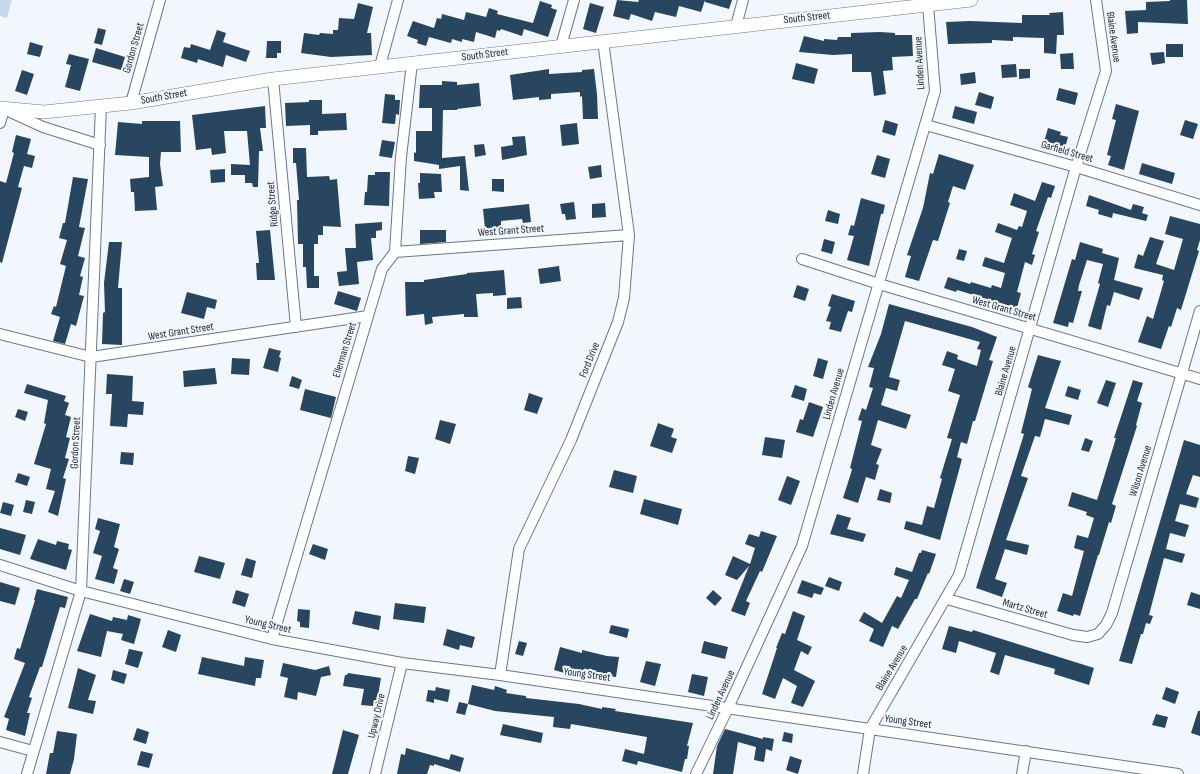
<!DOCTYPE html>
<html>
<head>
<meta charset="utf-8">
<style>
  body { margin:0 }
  canvas { display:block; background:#f1f7fd }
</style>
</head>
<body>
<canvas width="1200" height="774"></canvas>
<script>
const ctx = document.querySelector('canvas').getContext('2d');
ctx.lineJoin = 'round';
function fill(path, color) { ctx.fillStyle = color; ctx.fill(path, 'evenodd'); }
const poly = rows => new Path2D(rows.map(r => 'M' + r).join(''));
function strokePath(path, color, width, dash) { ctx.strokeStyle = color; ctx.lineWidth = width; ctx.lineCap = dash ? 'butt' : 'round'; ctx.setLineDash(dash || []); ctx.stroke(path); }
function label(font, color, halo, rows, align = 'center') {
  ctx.font = font + ' "Sofia Sans Condensed",sans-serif'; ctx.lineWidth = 4; ctx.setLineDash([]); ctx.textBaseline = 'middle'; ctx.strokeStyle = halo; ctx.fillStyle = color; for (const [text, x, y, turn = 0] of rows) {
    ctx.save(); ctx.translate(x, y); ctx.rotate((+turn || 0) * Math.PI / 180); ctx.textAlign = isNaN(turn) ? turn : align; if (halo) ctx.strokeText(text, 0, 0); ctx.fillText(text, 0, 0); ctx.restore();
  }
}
fill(poly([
  [0,0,12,0,7,18,0,16]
]), '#c5daef');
fill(poly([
  [617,0,638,2,639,0,705,0,701,12,679,6,676,17,655,12,652,21,631,14,629,20,613,16],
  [705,0,732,0,729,9,705,2],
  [1170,0,1187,0,1188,24,1138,22,1138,33,1127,34,1125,11,1146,10,1146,2,1170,1],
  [540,1,552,5,551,8,557,10,548,37,524,29,522,36,501,29,500,31,497,30,495,38,476,32,474,42,462,39,462,42,452,39,451,43,429,37,426,46,417,43,418,40,407,36,413,21,434,28,437,18,441,19,442,14,464,20,466,12,486,17,489,8,498,11,497,14,533,23],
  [358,3,373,7,367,33,371,33,372,55,331,57,301,53,304,33,319,35,320,33,333,34,333,30,338,30,339,18,354,19],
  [590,3,604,7,596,33,583,29],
  [1063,12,1064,35,1057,35,1056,54,1044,53,1044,38,1013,37,1013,41,992,40,992,43,948,44,946,22,970,21,1022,23,1022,15,1050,15,1049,13],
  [98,28,106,30,102,45,94,43],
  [217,30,226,33,223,42,250,51,246,62,226,55,223,67,198,59,197,63,181,58,184,47,190,48,191,44,210,50],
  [880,32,895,33,895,35,912,35,913,56,892,57,893,70,883,71,886,94,874,96,871,72,852,72,852,54,833,55,799,52,804,36,824,41,824,39,837,40,838,37,851,37,851,33],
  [267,41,281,41,281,53,277,53,277,58,266,58],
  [30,42,43,46,40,57,27,54],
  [1166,44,1183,44,1183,57,1166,57],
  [96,48,125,57,121,70,92,62],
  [1164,52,1165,63,1152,65,1150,53],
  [1073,53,1074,69,1061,69,1060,54],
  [69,54,89,59,80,91,65,87,71,65,66,64],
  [796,63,818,69,814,84,792,79],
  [1016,64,1017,77,1002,78,1001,65],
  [549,69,549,74,582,72,582,70,594,69,597,94,598,119,583,119,582,96,580,97,580,92,551,94,551,99,539,100,539,97,513,100,510,75],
  [1019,69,1030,69,1030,78,1019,79],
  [22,70,34,74,27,95,15,91],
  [975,72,976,83,961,85,960,74],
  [442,81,457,82,457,85,479,83,481,106,457,109,457,110,443,110,442,158,465,156,469,191,460,190,460,166,439,169,439,165,414,161,414,152,416,153,416,131,432,131,432,108,419,108,420,85,442,85],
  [1059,88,1078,93,1075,105,1056,100],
  [979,92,994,97,991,109,975,105],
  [385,94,395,95,395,100,400,100,399,115,396,114,395,124,382,123],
  [309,100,322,100,322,114,346,113,347,130,318,131,318,135,310,135,310,125,286,126,285,103,309,102],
  [1116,104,1139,111,1124,170,1108,165,1111,156,1107,155,1116,120,1112,119],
  [265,106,266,128,260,128,263,151,259,151,258,187,253,187,252,183,245,183,245,175,231,175,231,164,250,165,247,131,224,131,226,153,212,155,211,148,196,150,192,115],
  [955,106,977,112,974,124,952,118],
  [885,120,898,124,895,136,882,132],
  [1185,120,1198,124,1193,139,1180,135],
  [142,121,180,121,181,152,161,152,160,164,163,186,155,187,157,210,135,211,134,192,131,192,130,179,149,177,149,157,115,155,118,122,142,124],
  [577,123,579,144,562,146,560,125],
  [1048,128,1061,132,1060,135,1068,137,1065,148,1044,142],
  [16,135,31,139,27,154,35,156,32,168,24,166,18,187,22,188,2,263,0,262,0,181,6,183,14,153,12,152],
  [525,136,527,155,502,160,501,147,513,145,512,137],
  [382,140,395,142,392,158,379,156],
  [484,144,486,155,475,157,474,145],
  [293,148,306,148,307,177,329,176,330,180,337,179,341,227,323,226,323,235,318,235,318,244,314,244,314,276,319,276,319,288,307,288,306,267,303,267,303,244,298,244,297,200,299,200,296,163,293,163],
  [939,154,974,165,965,190,953,186,948,202,950,203,938,241,933,240,919,281,905,277,911,256,907,255,923,208,930,173,933,174],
  [877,155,890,159,885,178,871,174],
  [1142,163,1175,173,1172,184,1139,174],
  [601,165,602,177,590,179,588,167],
  [225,169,225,182,211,183,210,170],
  [375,172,390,172,389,206,364,205,365,192,367,192,368,175,375,175],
  [420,173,441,174,442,192,434,192,435,198,419,199,418,183,420,183],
  [73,177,88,179,79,227,85,228,78,256,85,258,80,276,83,277,79,295,84,296,76,326,71,324,65,344,53,341,60,317,51,314,54,306,56,307,66,266,60,264,67,240,59,238,63,223,65,223],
  [492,179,504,179,504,192,492,191],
  [1042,182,1055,186,1051,198,1048,197,1036,231,1039,232,1032,254,1035,255,1032,265,1025,262,1017,292,1021,293,1017,308,957,290,956,292,944,288,948,277,970,284,971,282,991,288,992,285,1001,288,1005,273,982,266,985,257,1004,263,1012,238,995,232,998,223,1017,230,1019,226,1022,227,1027,211,1010,205,1014,193,1035,201],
  [1089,195,1131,210,1133,204,1144,207,1142,213,1148,215,1146,221,1113,213,1112,218,1098,214,1099,210,1086,206],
  [861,198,885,205,883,214,881,214,869,266,847,260,854,236,848,235,851,225,854,226],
  [574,202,576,219,566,220,565,214,562,214,560,204],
  [605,203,606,217,592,218,592,204],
  [529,204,531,222,523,223,522,219,501,221,501,227,485,229,483,209],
  [828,210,840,214,838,224,825,221],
  [1170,216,1200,224,1200,240,1197,250,1199,251,1181,310,1177,308,1171,327,1169,326,1161,349,1138,342,1147,316,1153,319,1164,281,1162,280,1163,275,1134,268,1138,254,1143,256,1150,237,1164,241,1156,264,1174,270,1183,239,1165,234],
  [382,222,382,230,376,231,376,238,371,238,373,260,357,262,359,284,339,286,337,272,347,271,345,248,356,248,355,224],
  [270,230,275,280,257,280,256,263,259,263,256,231],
  [420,230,446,230,446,242,420,244],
  [824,239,835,242,832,254,821,251],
  [109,242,122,242,118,288,122,288,122,345,102,344,103,313,105,312,104,283],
  [1080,242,1103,249,1102,253,1119,258,1114,280,1143,288,1139,300,1114,292,1110,306,1107,305,1101,330,1088,326,1100,284,1098,283,1103,264,1087,260,1079,285,1078,291,1082,291,1073,323,1069,322,1068,327,1053,323,1072,259,1075,260],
  [959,249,967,251,964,261,956,259],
  [559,266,561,281,540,284,538,269],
  [504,270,506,295,493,296,493,293,476,294,478,317,464,317,464,314,432,317,433,323,425,325,424,314,406,316,405,282,424,282,424,280,467,274,467,273],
  [797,285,809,289,805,301,793,297],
  [338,291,361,298,357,311,334,304],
  [187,292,217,300,215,309,207,307,204,319,181,313],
  [832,294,855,301,852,312,848,311,841,332,829,329,831,322,826,321,831,307,828,306],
  [521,297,522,308,507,309,507,298],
  [889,304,972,327,997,337,989,360,993,361,975,421,973,421,967,444,961,442,957,457,962,459,940,540,904,529,906,521,922,525,927,506,934,508,942,479,940,478,952,439,947,438,960,395,948,391,955,369,942,365,947,351,958,355,957,359,977,366,981,350,977,349,980,342,905,321,889,377,900,380,897,391,886,388,881,405,911,415,906,429,878,420,871,445,882,449,876,464,879,465,875,480,866,477,858,503,843,498,851,473,852,469,850,468,862,421,858,420,862,408,866,410,873,388,869,387,874,368,868,367,881,334],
  [269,348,281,351,279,357,281,358,278,372,263,368],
  [1038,355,1061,361,1045,408,1072,415,1069,425,1045,419,1040,437,1035,436,1021,476,1028,478,1006,540,1029,545,1027,555,1005,549,995,579,1007,583,1002,597,976,588,1024,434,1021,433,1032,389,1028,387],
  [232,358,250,359,249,375,231,374],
  [818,358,828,361,823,379,813,376],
  [215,368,217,384,184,387,183,371],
  [107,374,133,376,132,401,144,402,143,415,128,414,127,427,110,426,112,394,106,394],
  [292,376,302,380,299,389,289,386],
  [1106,380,1116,383,1108,407,1097,403],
  [1133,380,1143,383,1137,401,1142,403,1136,425,1137,426,1112,504,1116,506,1111,523,1109,522,1099,555,1098,555,1080,616,1074,614,1073,616,1057,611,1063,593,1072,596,1084,551,1074,548,1077,535,1088,538,1094,518,1086,515,1087,512,1068,506,1072,492,1097,500,1116,438,1114,438],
  [27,384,66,396,64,401,69,403,65,415,71,417,66,437,70,438,65,458,69,459,63,478,66,479,58,516,48,512,55,491,46,489,51,469,34,464,46,424,44,423,48,400,24,393],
  [795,385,807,389,804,401,791,397],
  [1068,386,1081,390,1078,400,1065,396],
  [305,389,336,397,331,418,300,410],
  [529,393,543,398,537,414,524,410],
  [809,402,823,407,813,437,796,432,800,419,803,420],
  [18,409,28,412,25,421,15,417],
  [440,420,456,424,450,444,435,439],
  [658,423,674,429,671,437,677,439,672,453,650,446],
  [765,437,785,440,782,458,762,455],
  [1085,438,1093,441,1089,452,1081,450],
  [1184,440,1200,445,1200,477,1193,475,1186,494,1199,498,1196,508,1180,504,1175,521,1189,525,1185,537,1170,533,1166,549,1185,554,1182,563,1164,558,1149,615,1153,616,1150,624,1146,623,1143,634,1141,634,1132,664,1119,661],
  [121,452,134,453,133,465,120,464],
  [408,456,419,458,415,474,405,471],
  [614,470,637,476,633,493,609,487],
  [18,473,30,477,27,486,15,482],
  [787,476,800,481,791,505,778,500],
  [880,489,892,493,890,503,877,500],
  [644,499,682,509,678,525,640,514],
  [26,500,35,502,32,514,23,512],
  [3,502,14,505,11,516,0,513],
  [837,514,851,518,847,529,866,534,863,542,830,534],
  [98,518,120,524,114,547,119,549,113,568,118,570,114,584,95,579,102,556,93,553,100,531,95,529],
  [0,528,26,535,20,555,0,549],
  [761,531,777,536,762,572,760,571,746,601,750,603,745,616,731,611,749,566,737,580,725,575,733,556,750,564,755,548,745,544,749,534,759,537],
  [38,539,56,545,57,541,69,544,68,549,72,550,66,570,30,559],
  [313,544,328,549,325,560,309,554],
  [922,550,936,554,929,574,928,573,917,599,915,599,898,629,892,626,883,647,869,641,874,629,859,621,864,612,882,623,897,596,901,598,909,580,894,575,896,567,912,572,919,553,921,553],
  [199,556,225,563,220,579,194,572],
  [246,558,256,561,252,578,241,575],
  [829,577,842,582,839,591,825,586],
  [124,579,134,582,130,594,120,591],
  [802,580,824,588,821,595,814,593,812,598,797,593],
  [0,582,20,588,15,605,0,601],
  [37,589,68,597,65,608,60,607,42,667,40,667,29,697,32,698,27,713,30,713,25,736,6,730,9,719,4,717,25,663,14,659,17,648,20,649,35,600,34,600],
  [236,590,249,594,245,607,232,603],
  [713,590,722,598,715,606,706,598],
  [1191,592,1200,595,1200,609,1187,605],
  [395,603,426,607,424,623,393,619],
  [298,609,310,610,309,628,300,627,300,622,297,621],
  [355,611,381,616,379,630,352,624],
  [793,611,805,616,797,640,812,647,808,655,801,651,794,670,815,681,803,707,791,703,797,686,783,678,775,699,762,694,777,648,776,648,782,633,785,634],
  [90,614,112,621,113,617,127,620,128,615,141,619,134,644,121,640,123,634,107,631,101,657,77,651],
  [611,625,629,629,627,638,609,633],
  [949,626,972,632,973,630,1094,668,1089,685,1054,674,1055,669,1005,655,999,675,990,672,996,653,959,641,956,653,942,649],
  [447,629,475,637,472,648,460,645,459,650,443,645],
  [168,630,181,635,176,652,162,647],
  [519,641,527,643,523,656,515,654],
  [704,641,728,647,725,659,701,653],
  [560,647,582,653,582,650,607,656,619,657,616,677,591,675,569,669,568,674,554,670],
  [129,649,143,652,138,668,125,664],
  [202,657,244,666,245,657,264,660,261,678,256,678,255,686,198,674],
  [646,661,661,664,655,686,640,682],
  [283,663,315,670,329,666,331,675,321,677,316,696,298,692,297,700,284,697,288,678,280,676],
  [78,668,96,675,88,700,96,701,93,714,68,708],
  [113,670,127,674,124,684,111,680],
  [348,673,381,678,377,701,374,700,373,706,361,705,364,689,343,686,345,675,347,675],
  [692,674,708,677,704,696,688,692],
  [472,685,494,690,495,686,507,690,506,693,526,696,526,698,579,704,602,709,602,707,616,709,615,711,693,723,687,746,689,746,687,759,685,759,682,772,638,761,637,765,622,761,625,749,644,754,647,737,571,724,570,729,553,727,554,717,495,711,468,704],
  [436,687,450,690,448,702,434,699,434,703,426,701,428,690,435,691],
  [1166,687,1179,692,1175,704,1162,699],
  [459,702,468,704,465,715,456,713],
  [1198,711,1200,711,1200,736,1191,733],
  [1156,714,1168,717,1165,728,1152,725],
  [503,724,543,733,541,743,500,735],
  [137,728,149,732,146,744,133,740],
  [725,729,763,739,763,737,774,739,772,751,766,749,764,762,754,760,756,747,738,742,733,774,713,774,717,746],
  [343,730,359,735,348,774,332,774],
  [57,731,77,734,74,759,70,774,46,774,50,753,53,753],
  [784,732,793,734,792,743,782,741],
  [406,748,449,760,451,754,464,758,460,772,434,764,434,766,430,765,427,774,397,774,401,754,405,755],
  [141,751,153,754,149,768,137,765],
  [790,756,802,760,798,774,786,770]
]), '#284660');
const minor = poly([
  [736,26,743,0],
  [561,46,574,0],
  [380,66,398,0],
  [273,79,296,327],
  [131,103,160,0],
  [0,123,4,109,43,127,100,145],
  [926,125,1076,167,1200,205],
  [395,252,629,235],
  [802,259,879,284,1200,379],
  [0,334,91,357,368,316],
  [0,565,81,591,272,639,402,663,500,675,1178,774],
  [947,599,1073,635,1087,637,1098,634,1106,625,1112,613,1200,311],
  [272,639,382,269,395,252,401,157,412,63],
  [500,675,519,549,571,440,618,322,624,298,629,235,603,41],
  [0,742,33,751],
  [27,774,81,591,101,106],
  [375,774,402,663],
  [696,774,728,708,802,546,935,91,928,5],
  [863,774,870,729,959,575,1076,167,1106,71,1096,0],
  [1022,774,1026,751]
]);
const tertiary = poly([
  [0,108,44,112,131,103,273,79,971,0]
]);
strokePath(minor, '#6b7885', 12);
strokePath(tertiary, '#6b7885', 14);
strokePath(minor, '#fff', 10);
strokePath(tertiary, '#fff', 13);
label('11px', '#242a2f', '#f1f7fd', [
  ["South Street",807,18,-6],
  ["Blaine Avenue",1113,37,82],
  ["Gordon Street",134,48,-74],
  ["South Street",485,55,-7],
  ["Linden Avenue",920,63,-93],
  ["South Street",164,97,-10],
  ["Garfield Street",1067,152,16],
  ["Ridge Street",273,204,-95],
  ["West Grant Street",511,231,-4],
  ["West Grant Street",1004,309,16],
  ["West Grant Street",181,332,-9],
  ["Ellerman Street",345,350,-73],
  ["Ford Drive",590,360,-68],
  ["Blaine Avenue",1006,371,-74],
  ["Linden Avenue",834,394,-74],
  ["Gordon Street",76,443,-87],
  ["Wilson Avenue",1141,471,-73],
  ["Martz Street",1025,609,16],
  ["Young Street",268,625,13],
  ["Blaine Avenue",892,668,-59],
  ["Young Street",587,675,8],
  ["Linden Avenue",721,695,-65],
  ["Upway Drive",377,716,-77],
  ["Young Street",908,722,8]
]);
</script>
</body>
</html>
